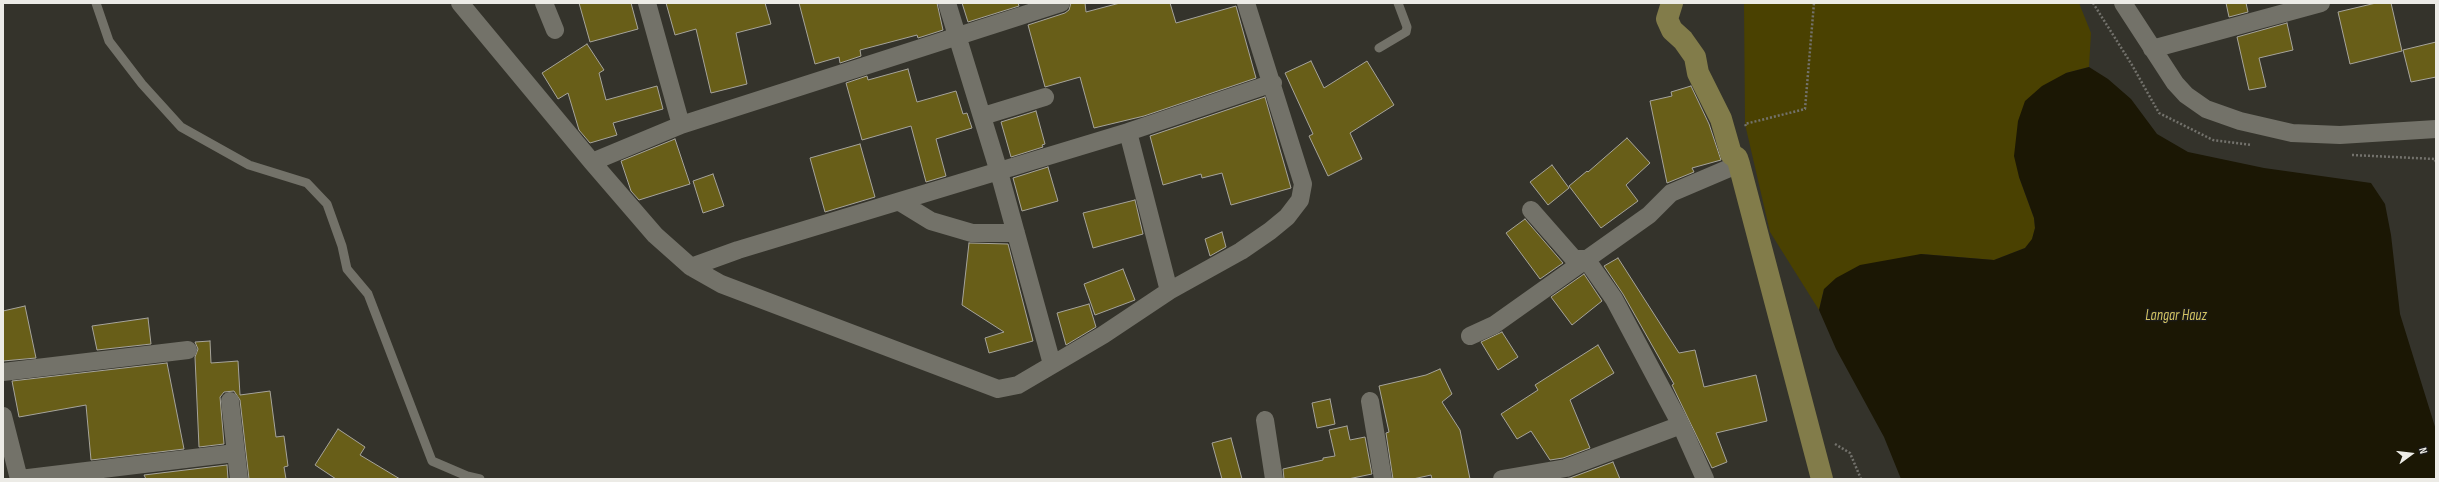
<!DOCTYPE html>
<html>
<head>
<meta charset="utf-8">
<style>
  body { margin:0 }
  #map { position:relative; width:2439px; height:482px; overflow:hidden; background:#34332b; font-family:"Sofia Sans Condensed",sans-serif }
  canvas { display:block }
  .frame { position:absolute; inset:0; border:4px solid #ecebe6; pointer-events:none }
  .north { position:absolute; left:2391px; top:434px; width:40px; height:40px; -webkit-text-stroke:3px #1b1a17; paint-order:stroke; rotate:75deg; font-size:11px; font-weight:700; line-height:16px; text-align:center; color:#ecebe6 }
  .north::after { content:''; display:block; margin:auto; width:14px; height:18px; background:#ecebe6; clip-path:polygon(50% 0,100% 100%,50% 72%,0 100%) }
</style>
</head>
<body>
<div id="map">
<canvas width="2439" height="482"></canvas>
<div class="frame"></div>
<div class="north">N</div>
</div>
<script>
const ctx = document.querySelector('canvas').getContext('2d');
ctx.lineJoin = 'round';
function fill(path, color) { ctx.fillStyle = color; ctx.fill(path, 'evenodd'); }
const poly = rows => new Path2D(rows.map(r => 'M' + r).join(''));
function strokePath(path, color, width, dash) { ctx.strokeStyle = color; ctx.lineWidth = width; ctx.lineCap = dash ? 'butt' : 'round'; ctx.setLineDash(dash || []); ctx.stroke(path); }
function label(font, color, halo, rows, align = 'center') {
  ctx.font = font + ' "Sofia Sans Condensed",sans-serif'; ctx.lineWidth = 3; ctx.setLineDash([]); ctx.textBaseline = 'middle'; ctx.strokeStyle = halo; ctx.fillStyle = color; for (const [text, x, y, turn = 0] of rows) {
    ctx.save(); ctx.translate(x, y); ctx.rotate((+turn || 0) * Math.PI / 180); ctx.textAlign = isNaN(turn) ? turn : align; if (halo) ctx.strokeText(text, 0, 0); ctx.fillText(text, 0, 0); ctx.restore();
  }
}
fill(poly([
  [1744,3,2079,3,2091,33,2089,67,2066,73,2019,177,2034,218,2035,228,2032,240,2025,248,1994,260,1921,254,1824,289,1819,310,1770,232,1745,124]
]), '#4a4101');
fill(poly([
  [2089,67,2108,79,2131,99,2157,134,2188,152,2264,168,2371,183,2385,204,2391,235,2400,314,2436,430,2436,479,1901,479,1884,437,1836,349,1819,310,1824,289,1836,278,1860,265,1921,254,1994,260,2025,248,2032,239,2035,228,2034,218,2019,177,2014,156,2018,121,2025,101,2042,86,2066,73]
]), '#1b1704');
const building = poly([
  [579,3,631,3,638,29,590,42,579,3],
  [666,3,765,3,771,24,736,33,747,84,711,93,696,29,675,35,666,3],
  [799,3,937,3,943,30,918,38,917,35,860,50,861,56,840,63,839,57,815,64,799,3],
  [962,3,1018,3,1019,6,968,22,962,3],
  [1071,3,1085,3,1086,12,1120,3,1170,3,1176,23,1236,6,1256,78,1144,116,1094,128,1080,77,1045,87,1028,25,1065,13,1069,10,1071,3],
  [2226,3,2246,3,2248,12,2229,17,2226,3],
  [2376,3,2391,3,2402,51,2350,64,2338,12,2376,3],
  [2287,23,2293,50,2259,58,2266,87,2249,90,2237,37,2287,23],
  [2436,42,2436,77,2411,82,2403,50,2436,42],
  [587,44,604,70,599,73,606,100,657,86,663,109,613,123,617,135,590,143,579,130,568,93,558,99,542,73,587,44],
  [1311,61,1324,88,1367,61,1394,105,1350,133,1362,159,1328,176,1309,136,1313,134,1285,73,1311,61],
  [908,69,917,102,956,91,963,114,967,113,972,128,936,139,946,176,926,182,911,126,862,140,846,83,867,76,868,80,908,69],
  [1691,86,1709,124,1721,160,1692,168,1694,172,1667,183,1650,101,1672,96,1671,92,1691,86],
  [1265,97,1291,188,1231,205,1222,173,1202,178,1201,174,1163,185,1150,136,1265,97],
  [1036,111,1045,144,1042,145,1043,147,1011,157,1001,122,1036,111],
  [1627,138,1650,163,1626,185,1638,201,1601,228,1569,186,1587,171,1588,172,1627,138],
  [675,139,690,184,639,200,631,191,621,161,675,139],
  [860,144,875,197,825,212,810,158,860,144],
  [1552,165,1569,188,1548,205,1530,182,1552,165],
  [1048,167,1058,201,1022,211,1013,178,1048,167],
  [713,174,724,206,703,213,693,181,713,174],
  [1135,200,1143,234,1093,248,1083,213,1135,200],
  [1525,219,1563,263,1540,279,1506,233,1525,219],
  [1222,232,1226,247,1210,256,1205,239,1222,232],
  [969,243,1008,244,1033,341,989,353,985,338,1004,332,962,305,969,243],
  [1618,258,1679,353,1695,350,1704,387,1756,375,1767,421,1716,433,1727,462,1712,468,1672,385,1674,384,1623,294,1604,266,1618,258],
  [1123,269,1135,300,1095,315,1084,284,1123,269],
  [1584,274,1602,301,1572,325,1551,297,1584,274],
  [1089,304,1096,327,1066,345,1057,313,1089,304],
  [25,306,36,358,3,361,3,311,25,306],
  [148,318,151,344,97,350,92,326,148,318],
  [1502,332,1518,357,1498,370,1481,342,1502,332],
  [210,341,211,363,238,361,240,395,270,391,276,437,284,436,288,466,284,467,286,479,249,479,240,400,234,391,224,392,220,397,224,444,199,447,195,357,198,349,195,342,210,341],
  [1598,345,1614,373,1570,400,1590,448,1563,458,1550,460,1531,431,1517,439,1501,414,1538,390,1535,385,1598,345],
  [167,363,184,449,91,460,86,405,19,417,12,381,167,363],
  [1440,369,1452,394,1442,402,1460,430,1470,479,1432,479,1431,475,1413,479,1393,479,1386,433,1389,432,1379,386,1426,375,1440,369],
  [1330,399,1335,424,1317,428,1312,403,1330,399],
  [1347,426,1350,440,1365,437,1372,474,1348,479,1284,479,1283,469,1323,460,1323,458,1335,456,1329,430,1347,426],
  [338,429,365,447,360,455,400,479,336,479,315,465,338,429],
  [1231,438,1242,479,1222,479,1212,443,1231,438],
  [1613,462,1620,479,1564,479,1570,478,1613,462],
  [227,465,228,479,146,479,144,475,227,465]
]);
fill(building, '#685e18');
strokePath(building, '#a6a49b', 1);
strokePath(poly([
  [2093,3,2132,65,2159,113,2213,140,2252,145],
  [1746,126,1745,124,1805,109,1814,3],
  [2352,155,2435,159,2436,162],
  [1835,444,1850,453,1861,479]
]), '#73726c', 2.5, [2, 2]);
strokePath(poly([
  [96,3,109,41,142,84,181,127,249,165,307,183,327,204,342,246,347,269,368,294,432,461,467,476,480,479],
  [1379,48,1406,32,1407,27,1398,3]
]), '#737269', 9);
strokePath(poly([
  [460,3,592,162,655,235,691,267,738,250,1128,132,1273,83],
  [544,3,555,30],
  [947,3,999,172,1052,364],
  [2123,3,2175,83,2186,95,2206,109,2240,121,2292,133,2340,135,2436,129],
  [2152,49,2321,3],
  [983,116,1045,97],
  [681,125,1061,3],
  [1128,132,1169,291],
  [592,162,681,125,647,3],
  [900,202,931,221,972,233,1016,233],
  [1531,210,1574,259,1586,259],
  [1586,259,1614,299,1681,425,1705,479],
  [691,267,721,284,998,389,1018,385,1103,335,1169,291,1241,251,1270,231,1287,217,1300,200,1303,184,1246,3],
  [1470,336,1494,325,1649,215,1671,193,1739,164],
  [3,372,188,350],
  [230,401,239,479],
  [1370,401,1383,479],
  [3,416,19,479],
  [1265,420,1274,479],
  [20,479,235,453],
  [1502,479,1566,468,1681,425]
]), '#737269', 18);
strokePath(poly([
  [1672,3,1667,19,1672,30,1683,40,1695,57,1698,73,1721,119,1731,154,1737,158,1739,164,1822,479]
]), '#827c4a', 22);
label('italic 15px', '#d2c363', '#1b1a17', [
  ["Langar Hauz",2176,316]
]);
</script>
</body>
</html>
